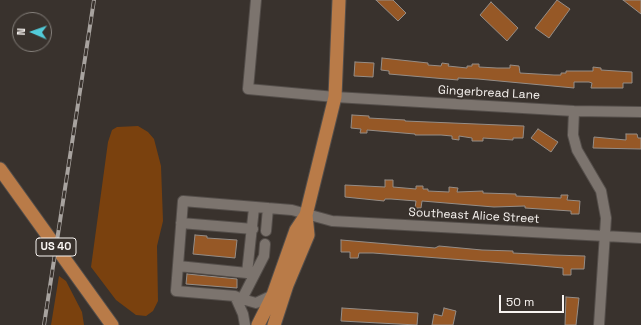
<!DOCTYPE html>
<html>
<head>
<meta charset="utf-8">
<style>
  body { margin:0 }
  #map { position:relative; width:641px; height:325px; overflow:hidden; background:#39322d; font-family:"Space Grotesk",sans-serif }
  canvas { display:block }
  .north { position:absolute; left:12px; top:12px; width:40px; height:40px; box-sizing:border-box; background:#39322d; border:1px solid #85807b; border-radius:50%; rotate:272deg; font-size:11px; font-weight:700; line-height:16px; text-align:center; color:#f8f4f1 }
  .north::after { content:''; display:block; margin:auto; width:14px; height:18px; background:#52cbd9; clip-path:polygon(50% 0,100% 100%,50% 72%,0 100%) }
  .scale { position:absolute; left:499px; top:295px; width:65px; height:18px; box-sizing:border-box; border:2px solid #f8f4f1; border-top:0; padding-left:5px; font-size:12px; line-height:14px; white-space:nowrap; color:#f8f4f1; -webkit-text-stroke:3px #39322d; paint-order:stroke }
</style>
</head>
<body>
<div id="map">
<canvas width="641" height="325"></canvas>
<div class="north">N</div>
<div class="scale">50 m</div>
</div>
<script>
const ctx = document.querySelector('canvas').getContext('2d');
ctx.lineJoin = 'round';
function fill(path, color) { ctx.fillStyle = color; ctx.fill(path, 'evenodd'); }
const poly = rows => new Path2D(rows.map(r => 'M' + r).join(''));
function strokePath(path, color, width, dash) { ctx.strokeStyle = color; ctx.lineWidth = width; ctx.lineCap = dash ? 'butt' : 'round'; ctx.setLineDash(dash || []); ctx.stroke(path); }
function label(font, color, halo, rows, align = 'center') {
  ctx.font = font + ' "Space Grotesk",sans-serif'; ctx.lineWidth = 4; ctx.setLineDash([]); ctx.textBaseline = 'middle'; ctx.strokeStyle = halo; ctx.fillStyle = color; for (const [text, x, y, turn = 0] of rows) {
    ctx.save(); ctx.translate(x, y); ctx.rotate((+turn || 0) * Math.PI / 180); ctx.textAlign = isNaN(turn) ? turn : align; if (halo) ctx.strokeText(text, 0, 0); ctx.fillText(text, 0, 0); ctx.restore();
  }
}
fill(poly([
  [138,126,148,132,154,139,161,166,163,221,157,246,158,301,153,311,146,316,136,315,116,300,91,267,108,142,112,130,117,127],
  [59,276,66,281,82,312,84,325,51,325]
]), '#7a410e');
const building = poly([
  [376,0,393,0,406,13,398,21,376,0],
  [557,0,570,9,549,38,535,28,557,0],
  [623,0,641,0,641,14,623,0],
  [491,2,518,28,507,41,480,15,491,2],
  [382,58,428,63,428,65,441,66,442,63,449,64,448,66,467,68,467,66,472,66,472,64,479,64,479,67,497,68,510,68,510,65,519,66,520,73,554,75,561,75,561,73,566,73,566,71,593,71,593,67,601,68,601,70,632,72,632,83,623,83,623,88,591,88,592,83,589,82,574,82,574,88,478,79,458,78,458,80,389,74,389,71,381,70,382,58],
  [355,62,374,63,373,77,354,76,355,62],
  [352,115,369,116,369,118,405,120,405,121,524,126,523,138,513,138,513,140,483,138,483,141,472,141,472,138,459,136,459,140,452,139,452,136,441,135,415,135,415,134,367,130,367,133,360,133,361,129,351,128,352,115],
  [538,129,558,142,551,152,531,138,538,129],
  [626,134,637,134,638,138,641,138,641,149,593,148,594,137,626,140,626,134],
  [385,180,393,180,393,187,416,189,416,186,423,186,423,189,428,189,428,191,449,192,449,187,458,188,457,192,483,191,483,193,516,194,516,196,561,198,561,195,568,195,567,200,580,201,579,214,571,214,571,211,525,208,525,206,494,207,422,201,421,208,415,208,416,201,391,199,385,199,384,201,345,197,345,185,385,187,385,180],
  [195,235,207,236,207,238,237,240,235,258,193,254,195,235],
  [341,240,435,248,439,246,482,250,513,251,513,253,554,255,585,256,584,269,571,269,571,275,563,275,563,268,530,265,373,253,359,253,358,258,350,258,350,252,341,252,341,240],
  [187,274,237,279,237,288,186,284,187,274],
  [566,297,579,298,576,325,565,325,566,297],
  [342,308,418,313,417,325,341,321,342,308],
  [444,308,456,311,453,325,432,325,434,314,442,316,444,308]
]);
fill(building, '#965826');
strokePath(building, '#958d87', 1);
const minor = poly([
  [256,0,248,89,335,97,574,111,641,112],
  [574,111,573,135,577,150,601,191,606,218,599,325],
  [181,223,253,229],
  [266,231,268,208],
  [265,244,264,256,242,299,235,296,176,291,183,201,292,210,332,221,641,238],
  [178,266,247,273,254,208],
  [235,296,243,314,245,325],
  [242,299,256,303,273,295]
]);
const major = poly([
  [0,169,112,325],
  [258,325,273,295,296,230,306,215],
  [274,325,287,285,308,235,306,215,335,97,339,0]
]);
strokePath(minor, '#544e4a', 12);
strokePath(major, '#544e4a', 15);
strokePath(minor, '#7c746e', 10);
strokePath(major, '#b97b48', 13);
const rail = poly([
  [44,325,94,0]
]);
strokePath(rail, '#a8a39f', 4);
strokePath(rail, '#39322d', 2.5, [8]);
for (const [x, y, w] of [
  [56,247,40]
]) { const box = new Path2D(); box.roundRect(x - w / 2, y - 9, w, 18, 3); ctx.fillStyle = '#39322d'; ctx.fill(box); strokePath(box, '#f8f4f1', 1); }
label('bold 11px', '#f8f4f1', null, [
  ["US 40",56,247]
]);
label('12px', '#f8f4f1', '#39322d', [
  ["Gingerbread Lane",489,93,3],
  ["Southeast Alice Street",474,216,3]
]);
</script>
</body>
</html>
